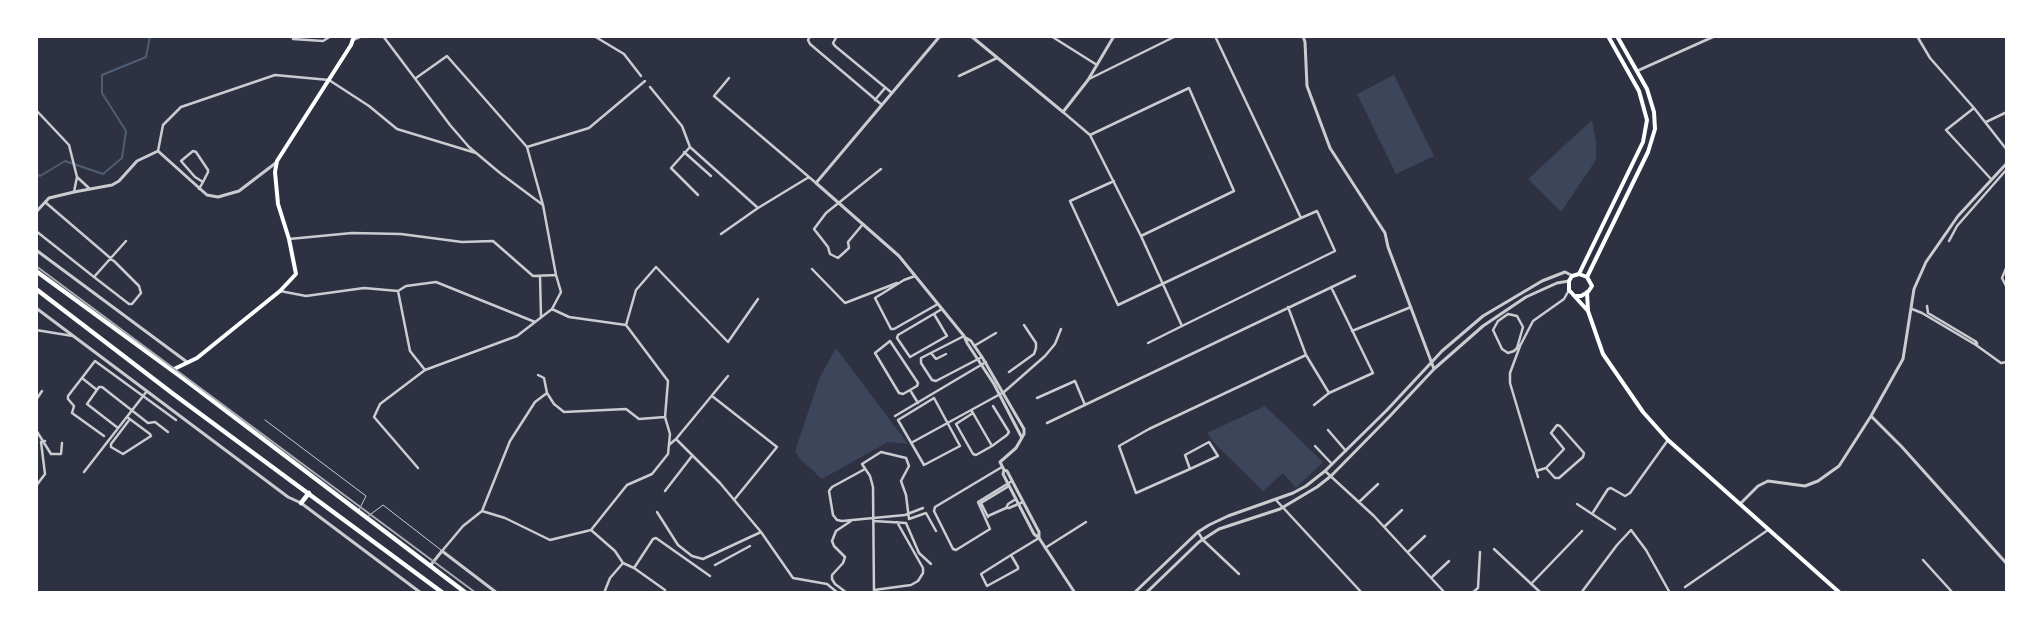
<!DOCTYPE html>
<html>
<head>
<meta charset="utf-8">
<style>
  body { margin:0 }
  #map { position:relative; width:2043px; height:629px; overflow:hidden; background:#2d3142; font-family:Roboto,sans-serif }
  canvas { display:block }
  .frame { position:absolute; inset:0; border:38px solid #fff; pointer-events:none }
</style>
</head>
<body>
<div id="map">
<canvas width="2043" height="629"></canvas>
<div class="frame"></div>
</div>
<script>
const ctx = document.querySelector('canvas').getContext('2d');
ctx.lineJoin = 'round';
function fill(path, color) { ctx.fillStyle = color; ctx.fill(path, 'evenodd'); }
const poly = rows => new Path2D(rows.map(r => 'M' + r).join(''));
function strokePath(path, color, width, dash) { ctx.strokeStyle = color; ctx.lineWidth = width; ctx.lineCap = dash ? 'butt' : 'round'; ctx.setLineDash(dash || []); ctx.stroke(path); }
fill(poly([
  [1394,75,1434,156,1396,174,1357,94],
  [1592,120,1596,141,1596,160,1561,212,1528,179],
  [836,348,908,444,888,442,822,479,801,460,795,451,820,377],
  [1265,406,1323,462,1296,488,1283,473,1263,491,1216,445,1207,433]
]), '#3c4559');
strokePath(poly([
  [36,174,40,176,65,161,103,174,122,158,126,131,102,93,102,75,146,57,150,36]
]), '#4f5d75', 2);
strokePath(poly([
  [265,420,366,496,359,510],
  [367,517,383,505,441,550]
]), '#caccd0', 1);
strokePath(poly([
  [383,36,450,125,469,147,500,173,543,205],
  [594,36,624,54,641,76],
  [810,36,808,40,810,44,882,105],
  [837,36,833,43,835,46,892,93],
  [1051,36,1097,65],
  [1917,36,1930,58,1974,108,1946,130,1991,179],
  [293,39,323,41,331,36],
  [353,40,362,36],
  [959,76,997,58],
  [416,78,447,56,527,147],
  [729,78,714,96,816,183],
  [1089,79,1176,36],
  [650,87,682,126,690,147,758,208,809,177],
  [875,100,885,88],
  [1974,108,2007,150],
  [36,110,69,145,77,177,74,192],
  [1063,112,1090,135,1141,236,1182,326,1335,251,1317,211,1301,218],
  [1986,122,2007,112],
  [1090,135,1189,88,1234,191,1141,236],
  [690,147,671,168,698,195],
  [158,151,163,125,181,107,275,75,329,80,369,106,397,129,476,153],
  [684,152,711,176],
  [77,177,90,189],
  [1114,181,1070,201,1118,305,1301,218,1215,36],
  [199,189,203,182,208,172,208,170,196,152,193,151,181,161,195,177,203,182],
  [45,202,115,262,139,286,141,293,132,304,129,304,94,277],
  [863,224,848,242,849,248,838,258,830,254,828,247,814,229,826,213,881,169],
  [36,231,94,277,126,241],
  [721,234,758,208],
  [289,239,352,233,401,234,462,242,493,241,533,276,556,275],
  [1949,241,1957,226,2007,169],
  [2007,266,2002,278,2007,288],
  [812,269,845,303,897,283],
  [540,276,541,317],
  [904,280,875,298,891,329,894,329,938,304],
  [904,280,915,276],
  [280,291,306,296,364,288,398,291,406,286,436,282,535,322],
  [398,291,410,351,425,370],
  [1927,306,1928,313,1975,341,1977,343,1977,345],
  [1288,307,1306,355,1329,393],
  [552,309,569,317,626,325],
  [1912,309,1922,313,1976,345,2001,363,2007,362],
  [934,314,947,336,910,357,897,338,898,335,942,309],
  [1508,314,1517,316,1523,327,1517,348,1514,351,1508,353,1502,349,1493,330,1498,321,1508,314],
  [36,330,73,336],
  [1352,331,1411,307],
  [964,336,921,358,921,363,932,380,936,381,982,357],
  [890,341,918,383,917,386,903,394,899,393,875,353,890,341],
  [1148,343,1182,326],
  [974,346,996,333],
  [931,353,936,359,946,354],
  [1009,372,1034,354,1036,348,1036,343,1024,325],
  [538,375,544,378,547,393,554,404,564,412,626,409,639,419,665,417],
  [82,378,97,390],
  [910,390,918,403],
  [712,396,777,447,734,500],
  [934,398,960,446,924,465,898,420,934,398],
  [1037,398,1075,381,1085,405],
  [36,400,42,391],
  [1314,405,1329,393,1373,373,1331,287],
  [971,410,973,413,992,446,976,455,973,454,956,424,973,413],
  [895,416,986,362],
  [127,417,150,434,151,436,123,454,111,447,111,444,130,419],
  [1047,423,1355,276],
  [118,428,87,404,99,387,102,387,148,423,155,422,168,432],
  [36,430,51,454,61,454,62,443],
  [1328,430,1346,451],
  [104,436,72,413,74,406,68,399,68,396,95,361,176,420],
  [676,439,728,376],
  [911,443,1004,392,1045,356,1055,344,1061,329],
  [669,445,676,439,720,483,761,532,793,578,827,584,838,593],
  [992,446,1007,435,1009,432,993,406],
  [1315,446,1332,464],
  [1002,467,935,507,934,511,953,549,956,550,990,529,978,502,1012,481],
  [418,468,374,417,380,404,425,370,517,336,552,309,561,292,556,275,543,205,527,147,589,128,645,81],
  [865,469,832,487,829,491,833,515,837,520,842,521,905,515,923,508],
  [1190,469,1185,455,1209,442,1218,456,1190,469,1136,493,1119,446,1149,429,1306,355],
  [1325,471,1374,516,1445,593],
  [1536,471,1546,468,1555,478,1559,478,1583,457,1584,453,1560,426,1557,425,1551,433,1564,449,1546,468],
  [84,472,147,391],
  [1538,477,1510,383,1510,373,1520,346,1533,321,1564,299,1569,290],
  [36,486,45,474,41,442,45,441],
  [665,491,692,456],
  [1016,499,1008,504,1006,508,1009,508,1023,502],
  [1276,500,1362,593],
  [1359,502,1378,484],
  [1577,504,1615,529],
  [482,511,510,441,535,402,547,393],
  [657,512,678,545,692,556,703,559,761,532],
  [1592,514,1608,489,1611,488,1625,496,1630,493,1668,440],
  [988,516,1006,508],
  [988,517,981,503,1009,486],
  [874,521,906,523,919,553,931,564],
  [1384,527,1402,510],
  [591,530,615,551,623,563,610,578,604,593],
  [1198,532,1203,540,1239,574],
  [1045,548,1086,522],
  [1494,549,1541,593],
  [442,551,463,526,482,511,505,518,550,540,591,530,627,485,652,474,668,454,670,434,665,417,668,381,626,325,636,290,656,267,728,342,758,299],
  [1408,552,1425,536],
  [1011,555,1018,567,1018,569,987,586,981,574,1011,555,1039,538],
  [1923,560,1953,593],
  [623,563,634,568,653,539,656,538,710,576],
  [715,565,750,546],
  [634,568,665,590],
  [1431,578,1449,561],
  [1531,584,1582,531],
  [1685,587,1768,530],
  [874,590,911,585,918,581,923,573,923,568,897,522],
  [847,593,835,584,832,579,832,575,843,563,845,557,834,546,832,541,836,531,851,521],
  [874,593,873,487,870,476,862,464,881,452,906,458,909,466,901,481,906,495,909,519,926,513,936,531],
  [1472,593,1478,588,1480,552],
  [1581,593,1617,545,1631,530,1646,550,1670,593]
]), '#caccd0', 2.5);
strokePath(poly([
  [940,36,816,183,899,256,964,336,967,343,994,384,1022,438],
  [971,36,1063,112,1088,80,1114,36],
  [1303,36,1305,42,1307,86,1330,148,1385,233,1388,247,1434,369],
  [1637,71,1715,36],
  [36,212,49,198,74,192,112,185,119,181,137,161,158,151,207,195,218,197,239,191,277,162],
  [36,250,187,362],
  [36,308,288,497,301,503,421,593],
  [966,338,971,341,982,357,1024,429,1024,434,1016,448,1000,462,1004,470,1003,474,1034,534,1039,538,1075,593],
  [1871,416,1902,447,2007,564],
  [1004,470,1007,471,1019,494,1039,532,1039,538],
  [1740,504,1758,486,1768,481,1805,486,1818,481,1839,466,1871,416,1903,359,1914,289,1926,262,1958,216,2007,163],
  [430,566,442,551,497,593],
  [1134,593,1198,532,1209,525,1228,516,1293,493,1306,486,1325,471,1387,410,1442,351,1483,316,1542,281,1565,272,1573,276],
  [1146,593,1199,542,1219,529,1280,509,1317,487,1331,476,1390,416,1434,369,1483,326,1526,297,1557,283,1569,281]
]), '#caccd0', 3);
strokePath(poly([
  [1579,274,1572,276,1569,281,1569,290,1588,311,1603,354,1643,412,1668,440,1840,593],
  [1579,274,1643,142,1647,120,1639,91,1608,36],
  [1587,277,1648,152,1655,129,1654,112,1647,89,1617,36],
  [1587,292,1588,311],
  [1576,296,1581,296,1588,292,1592,286,1587,277,1579,274],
  [172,370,197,358,280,291,296,274,289,239,278,204,275,172,277,161,351,45,354,36]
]), '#fff', 4);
strokePath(poly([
  [36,271,184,379,466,593],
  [36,289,172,393,443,593],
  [301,503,309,493]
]), '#fff', 4.5);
strokePath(poly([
  [36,266,476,593]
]), '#abadb3', 2);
</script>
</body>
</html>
